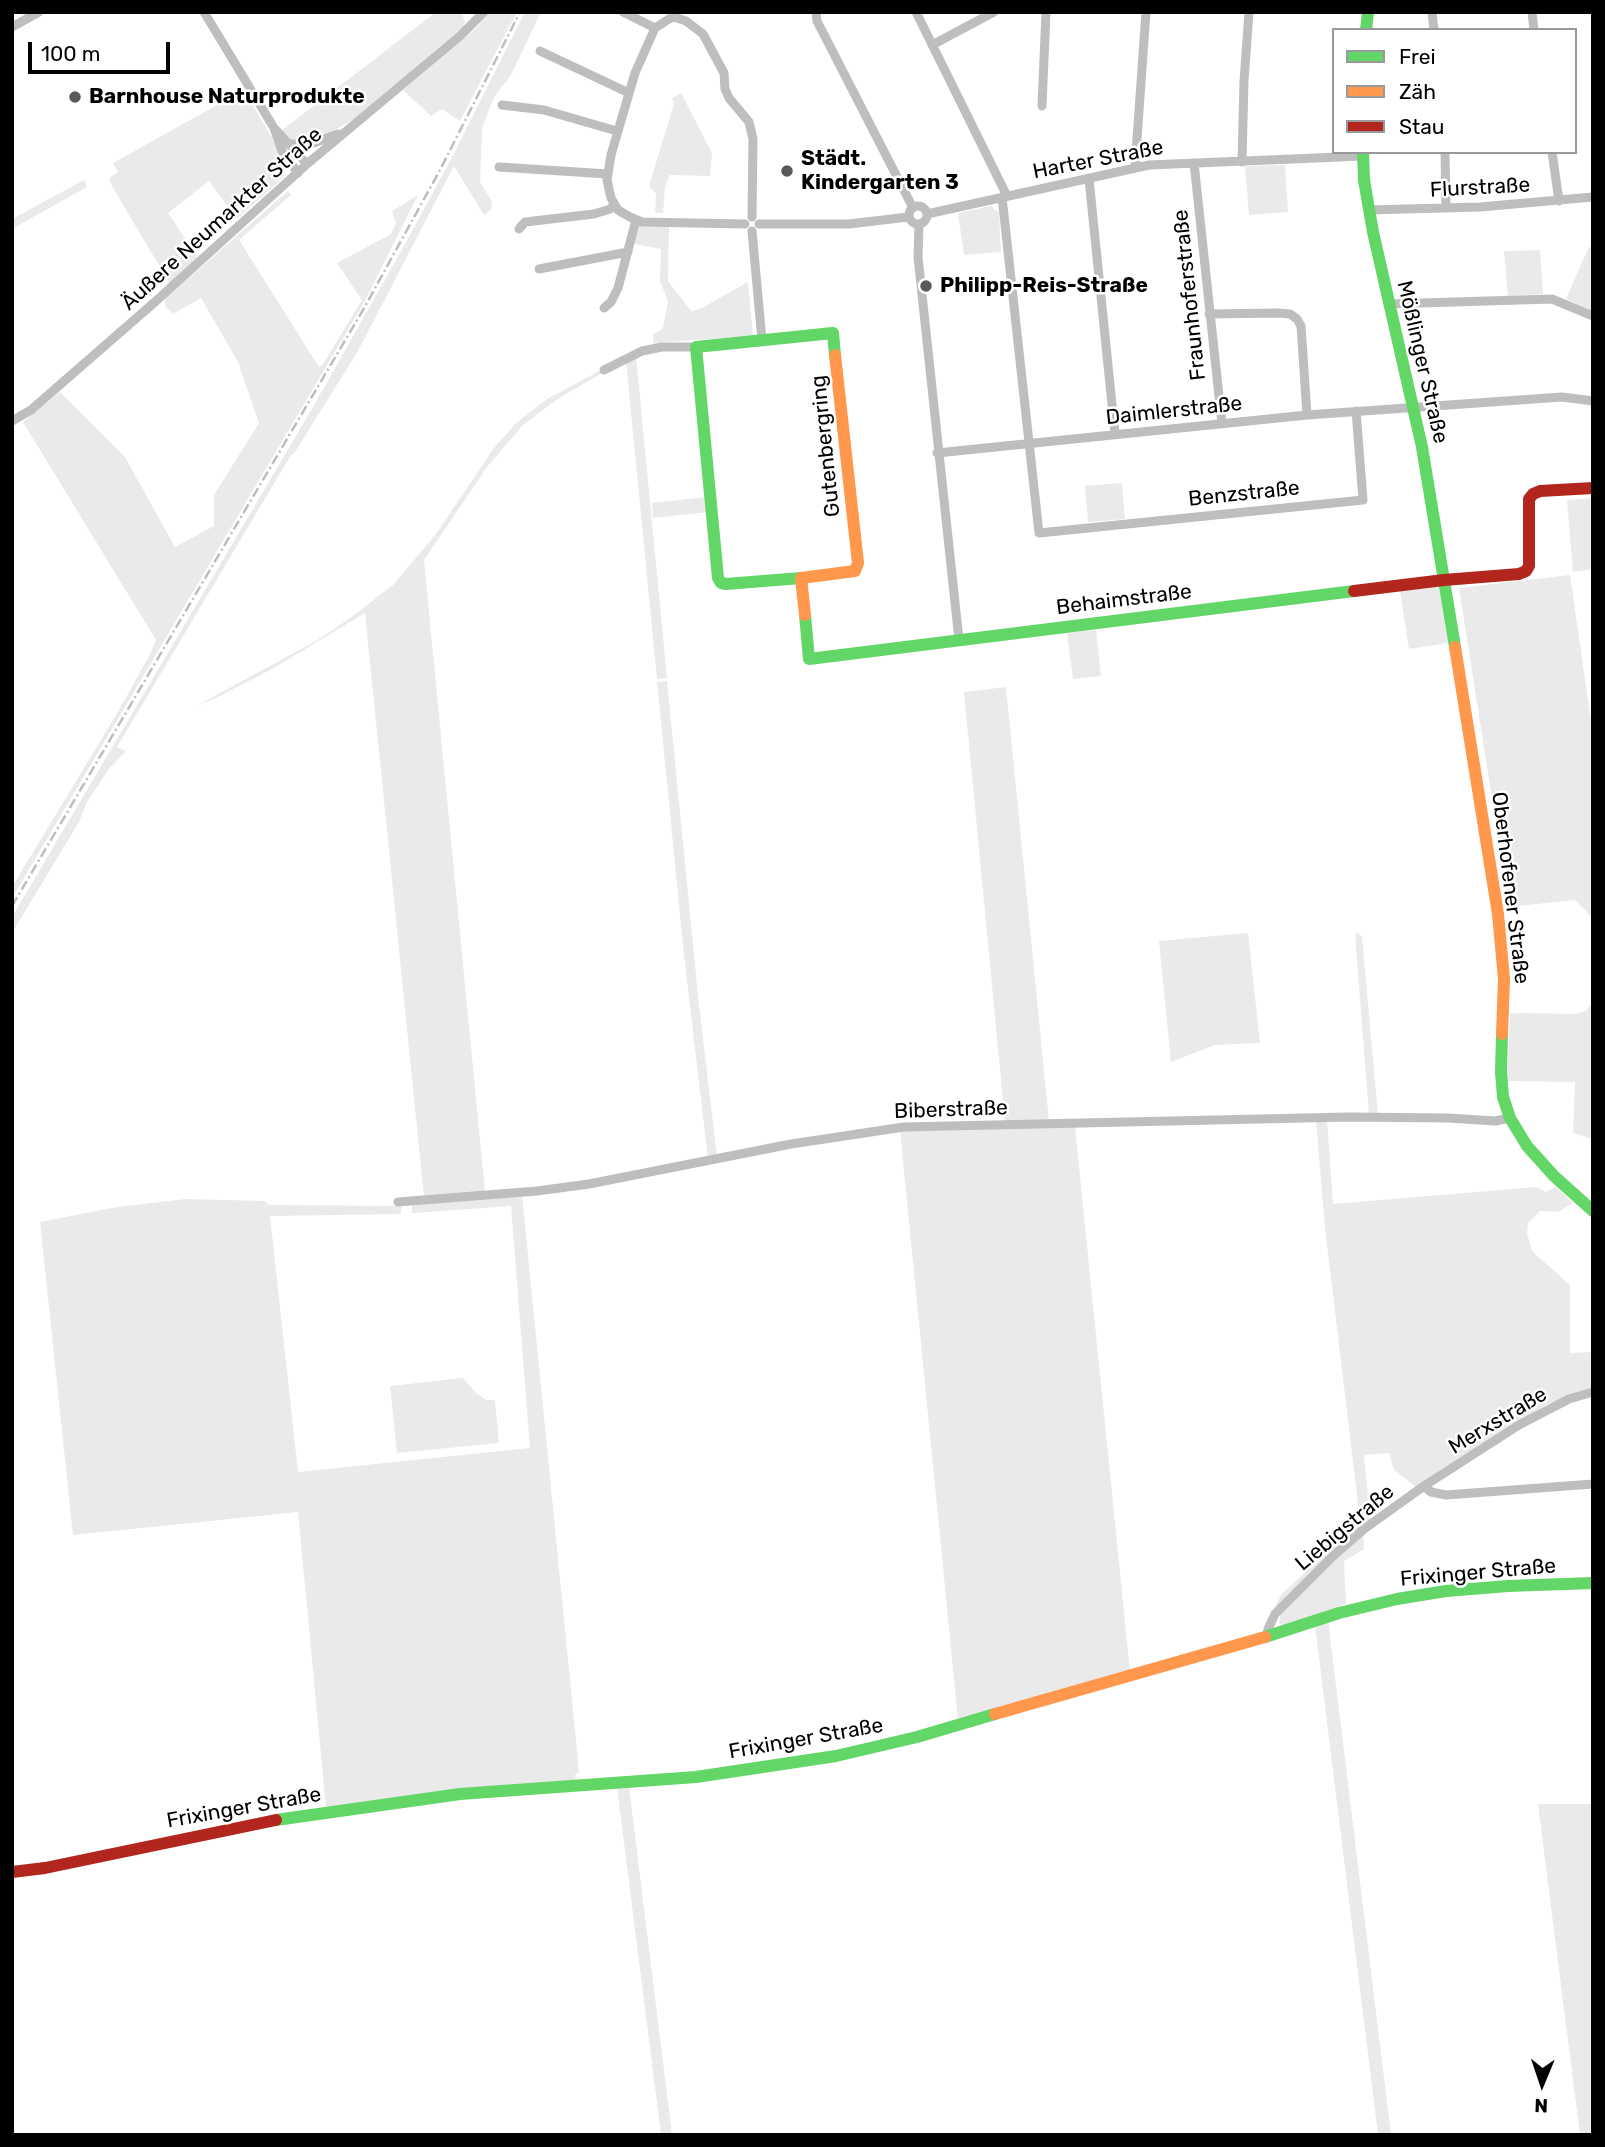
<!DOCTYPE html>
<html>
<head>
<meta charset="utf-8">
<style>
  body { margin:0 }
  #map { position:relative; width:1605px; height:2147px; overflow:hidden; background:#fff; font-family:Rubik,sans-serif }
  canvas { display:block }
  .frame { position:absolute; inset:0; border:14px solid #000; pointer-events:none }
  .legend { position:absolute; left:1332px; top:28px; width:245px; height:126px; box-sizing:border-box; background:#fff; border:2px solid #999; margin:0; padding:9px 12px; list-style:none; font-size:21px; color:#000 }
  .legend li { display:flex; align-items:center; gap:14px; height:35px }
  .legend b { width:35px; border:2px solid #999 }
  .north { position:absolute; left:1507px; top:2049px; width:70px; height:70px; -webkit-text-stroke:5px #fff; paint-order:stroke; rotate:182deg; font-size:19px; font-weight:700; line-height:28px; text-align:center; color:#000 }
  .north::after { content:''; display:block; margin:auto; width:24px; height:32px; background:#000; clip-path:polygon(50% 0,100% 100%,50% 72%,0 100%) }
  .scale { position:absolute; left:28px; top:42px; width:142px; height:32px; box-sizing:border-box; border:4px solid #000; border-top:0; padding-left:9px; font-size:21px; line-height:24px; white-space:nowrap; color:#000; -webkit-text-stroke:5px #fff; paint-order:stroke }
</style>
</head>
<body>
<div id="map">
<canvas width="1605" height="2147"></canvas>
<div class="frame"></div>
<ul class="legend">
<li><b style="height:9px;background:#63d668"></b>Frei</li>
<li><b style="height:9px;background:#ff974d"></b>Zäh</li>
<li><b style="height:9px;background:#b3261e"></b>Stau</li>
</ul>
<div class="north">N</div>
<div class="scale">100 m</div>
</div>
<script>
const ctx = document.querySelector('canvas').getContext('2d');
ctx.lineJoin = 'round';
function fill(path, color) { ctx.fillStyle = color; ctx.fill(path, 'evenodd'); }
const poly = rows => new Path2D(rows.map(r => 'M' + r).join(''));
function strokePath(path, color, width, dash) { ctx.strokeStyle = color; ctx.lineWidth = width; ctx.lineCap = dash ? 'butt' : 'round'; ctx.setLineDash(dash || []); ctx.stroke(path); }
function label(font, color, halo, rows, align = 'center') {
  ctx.font = font + ' Rubik,sans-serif'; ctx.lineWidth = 5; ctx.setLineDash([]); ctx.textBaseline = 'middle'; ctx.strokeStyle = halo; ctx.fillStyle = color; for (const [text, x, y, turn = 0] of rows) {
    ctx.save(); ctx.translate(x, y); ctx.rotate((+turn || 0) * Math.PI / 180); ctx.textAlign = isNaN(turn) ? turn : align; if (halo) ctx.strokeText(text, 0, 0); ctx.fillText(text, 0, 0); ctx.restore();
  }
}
fill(poly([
  [436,12,461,12,465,21,463,27,354,119,323,137,299,143,289,139,281,131],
  [491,12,517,12,460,121,442,109,431,116,403,90,472,32],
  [525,12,541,12,511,75,494,97,482,128,480,182,492,202,491,210,484,215,454,166,358,351,295,452,291,455,117,747,126,751,109,769,87,802,79,822,12,933,12,917,313,407,404,246,451,159],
  [244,90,272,138,283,161,285,174,282,179,237,219,209,181,168,213,198,258,170,284,112,186,109,178,118,172,113,163],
  [681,93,712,153,710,176,670,175,665,186,663,213,655,213,656,194,649,186,674,104,672,98],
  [1285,165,1288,212,1249,215,1245,166],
  [84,180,87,187,12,229,12,219],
  [288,191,291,195,239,240,319,367,323,364,362,300,337,263,391,234,396,223,392,211,418,195,365,301,12,898,12,887,119,710,149,656,156,640,23,422,60,392,125,457,175,547,214,526,214,495,259,423,238,362,201,298,173,314,165,306,165,301,166,298],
  [991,206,999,213,1001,252,964,255,958,213],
  [638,224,669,227,668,281,691,311,700,309,748,282,753,336,653,343,653,335,663,328,668,301,660,281,661,249,634,244],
  [1589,246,1593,251,1593,311,1566,299],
  [1540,250,1543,294,1508,296,1504,251],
  [636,356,667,678,657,679,626,361],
  [599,371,602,373,556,400,522,426,487,467,424,560,485,1192,424,1197,365,613,272,669,216,698,198,705,316,641,346,621,393,585,436,534,494,448,515,424,547,399],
  [1122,483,1125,519,1088,522,1085,486],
  [706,497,708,512,653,518,652,503],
  [1593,498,1593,569,1573,572,1567,500],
  [1570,575,1593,735,1593,918,1575,900,1509,907,1459,588],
  [1439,587,1448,643,1409,649,1400,591],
  [1096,630,1101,676,1073,679,1067,633],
  [667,681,699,1005,717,1157,708,1159,684,955,657,682],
  [1006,687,1049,1121,1005,1122,964,692],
  [1248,933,1260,1043,1215,1045,1171,1062,1159,941],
  [1357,933,1362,936,1378,1115,1369,1115,1355,934],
  [1593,1002,1593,1139,1573,1133,1575,1082,1507,1081,1510,1014,1523,1013,1576,1014,1586,1011],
  [1316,1120,1327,1120,1333,1204,1537,1187,1546,1192,1556,1187,1573,1203,1558,1212,1540,1211,1528,1223,1527,1233,1532,1251,1570,1285,1570,1353,1591,1352,1593,1388,1546,1405,1416,1487,1394,1470,1389,1453,1364,1455,1370,1519,1273,1612,1281,1595,1360,1520,1325,1228],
  [1075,1126,1130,1672,958,1720,900,1130],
  [522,1194,578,1761,579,1772,575,1775,576,1781,326,1808,298,1512,73,1535,40,1222,117,1207,186,1199,264,1201,269,1205,401,1206,401,1214,270,1216,298,1472,530,1448,511,1206,412,1213,412,1206,416,1203],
  [463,1378,476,1393,486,1400,495,1400,499,1443,397,1453,390,1386],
  [1363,1533,1364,1549,1344,1561,1346,1604,1282,1626,1279,1623,1280,1615,1315,1578],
  [1328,1620,1391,2135,1378,2135,1315,1625],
  [617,1787,629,1787,672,2135,661,2135],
  [1538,1804,1593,1804,1593,2135,1580,2135]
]), '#eaeaea');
strokePath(poly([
  [204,12,274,128,282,151,298,173],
  [623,12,655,28],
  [816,12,817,21,913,208],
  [916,12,1007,196],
  [1432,12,1434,30],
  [1532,12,1534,30],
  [12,27,39,12],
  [932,45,994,12],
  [540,51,629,93],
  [502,105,544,110,617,131],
  [1042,106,1046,12],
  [275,129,307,164],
  [291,144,311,144,338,134],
  [1445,152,1446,207],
  [1552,152,1559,201],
  [1242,162,1244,81,1249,12],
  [1194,163,1222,424],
  [499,167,608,174],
  [1135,167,1146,12],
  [1089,179,1115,434],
  [1002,197,1039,533,1363,500,1356,411],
  '909 215a9 9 0 1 1 18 0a9 9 0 1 1-18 0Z',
  [1369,210,1480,207,1593,197],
  [927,214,1149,165,1363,156],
  [745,224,642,222,630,217,618,210,611,198,607,180,611,155,635,73,655,28,669,19,674,17,686,21,703,34,724,73,725,89,729,98,749,122,753,139,752,217],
  [759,224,849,224,908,217],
  [919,225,918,257,959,640],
  [519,229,525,222,594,214,610,209,614,205],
  [752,231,762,340],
  [539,269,628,252],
  [1390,304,1552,299,1593,316],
  [604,308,611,302,618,288,636,220],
  [1209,314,1279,313,1290,314,1297,319,1301,326,1307,415],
  [604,370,642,351,662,347,696,347],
  [12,421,31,410,156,301,307,164,460,36,484,12],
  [937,453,1307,415,1562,397,1593,401],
  [398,1202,537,1191,589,1184,791,1144,904,1127,1348,1117,1448,1118,1495,1121,1510,1118],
  [1424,1486,1519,1425,1569,1399,1593,1392],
  [1267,1636,1268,1629,1275,1614,1333,1556,1364,1529,1424,1486,1431,1492,1446,1495,1593,1484]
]), '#bebebe', 9);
strokePath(poly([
  [1366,30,1368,12],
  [1363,152,1364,180,1373,232,1422,447,1455,647],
  [801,578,726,584,721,583,718,578,696,347,833,333,835,355],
  [805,615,809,659,1354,591],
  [1502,1034,1501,1072,1503,1097,1510,1118,1527,1146,1554,1176,1593,1211],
  [1265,1637,1339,1613,1397,1599,1446,1591,1508,1586,1593,1583],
  [276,1820,460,1794,696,1777,836,1756,917,1737,995,1714]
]), '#63d668', 12);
strokePath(poly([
  [805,615,801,578,855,571,858,563,835,355],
  [1455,647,1498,914,1504,979,1502,1034],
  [995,1714,1265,1637]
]), '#ff974d', 12);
strokePath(poly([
  [1354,591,1444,580,1519,574,1526,571,1529,566,1529,499,1533,494,1540,491,1593,488],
  [12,1872,45,1868,276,1820]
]), '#b3261e', 12);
strokePath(poly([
  [12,906,363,310,440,170,520,12]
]), '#bdbdbd', 2.5, [10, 3.5, 2, 3.5]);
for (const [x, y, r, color] of [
  [75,97,7,"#595959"],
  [787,171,7,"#595959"],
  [926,286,7,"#595959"]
]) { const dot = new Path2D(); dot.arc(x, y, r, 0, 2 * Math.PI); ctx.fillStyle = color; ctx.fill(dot); strokePath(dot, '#fff', 2.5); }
label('bold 21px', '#000', '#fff', [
  ["Barnhouse Naturprodukte",89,97],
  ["Städt.",801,159],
  ["Kindergarten 3",801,183],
  ["Philipp-Reis-Straße",940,286]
], 'left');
label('21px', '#000', '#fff', [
  ["Harter Straße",1098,160,-11],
  ["Flurstraße",1480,188,-3],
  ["Äußere Neumarkter Straße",222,219,-42],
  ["Fraunhoferstraße",1190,295,-96],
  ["Mößlinger Straße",1422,362,77],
  ["Daimlerstraße",1174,411,-6],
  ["Gutenbergring",826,446,-96],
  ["Benzstraße",1244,494,-6],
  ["Behaimstraße",1124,600,-7],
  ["Oberhofener Straße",1510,888,83],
  ["Biberstraße",951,1110,-2],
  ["Merxstraße",1498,1421,-31],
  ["Liebigstraße",1345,1528,-40],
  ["Frixinger Straße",1478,1573,-5],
  ["Frixinger Straße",806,1739,-10],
  ["Frixinger Straße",244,1808,-10]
]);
</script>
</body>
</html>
